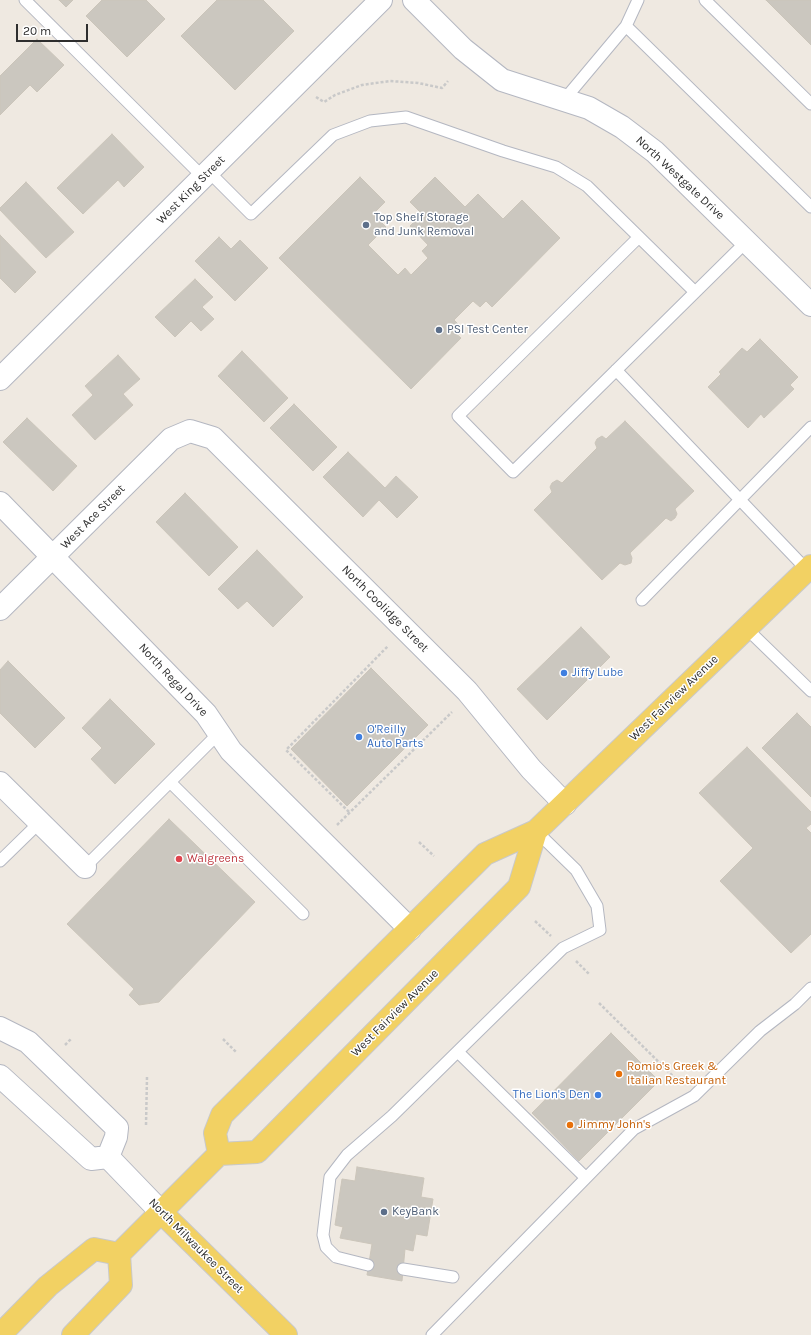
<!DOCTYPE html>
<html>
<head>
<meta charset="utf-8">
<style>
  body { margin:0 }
  #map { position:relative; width:811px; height:1335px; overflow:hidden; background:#efe9e1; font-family:Karla,sans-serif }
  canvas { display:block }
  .scale { position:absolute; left:16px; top:24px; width:72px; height:18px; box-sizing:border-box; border:2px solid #2e2e2e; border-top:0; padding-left:5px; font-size:12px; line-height:14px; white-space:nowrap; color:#2e2e2e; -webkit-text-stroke:3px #fff; paint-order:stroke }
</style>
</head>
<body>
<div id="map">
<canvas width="811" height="1335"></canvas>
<div class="scale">20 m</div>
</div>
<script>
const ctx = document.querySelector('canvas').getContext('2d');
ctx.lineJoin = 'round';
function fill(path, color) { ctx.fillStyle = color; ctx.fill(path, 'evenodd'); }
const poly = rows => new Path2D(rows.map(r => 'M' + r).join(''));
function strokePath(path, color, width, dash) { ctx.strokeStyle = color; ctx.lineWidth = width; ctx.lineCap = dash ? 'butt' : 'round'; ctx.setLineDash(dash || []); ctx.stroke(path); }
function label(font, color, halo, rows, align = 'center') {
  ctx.font = font + ' Karla,sans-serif'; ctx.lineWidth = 3; ctx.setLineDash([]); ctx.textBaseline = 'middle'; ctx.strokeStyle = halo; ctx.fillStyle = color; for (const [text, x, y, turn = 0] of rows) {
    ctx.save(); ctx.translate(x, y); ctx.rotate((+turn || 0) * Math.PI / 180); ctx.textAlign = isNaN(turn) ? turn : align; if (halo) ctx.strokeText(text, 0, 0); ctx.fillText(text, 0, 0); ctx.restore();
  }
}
const building = poly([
  [59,0,73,0,66,7,59,0],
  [102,0,146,0,165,19,127,57,86,16,102,0],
  [217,0,263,0,294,31,235,90,181,36,217,0],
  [766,0,811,0,811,45,766,0],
  [37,39,64,65,37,92,30,85,0,115,0,76,37,39],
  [112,134,144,167,124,187,118,180,83,214,57,188,112,134],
  [360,177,385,202,373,214,386,227,368,245,398,275,405,268,411,275,428,258,422,251,428,245,410,226,422,214,410,202,435,177,465,207,478,194,503,219,522,200,560,238,492,307,486,301,480,307,473,301,454,320,460,326,454,332,461,338,411,389,279,258,360,177],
  [26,182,74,232,46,258,0,210,0,208,26,182],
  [0,235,36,272,15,293,0,278,0,235],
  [219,237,231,249,240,240,268,268,235,301,195,261,219,237],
  [195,279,213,297,202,307,214,319,201,331,191,321,175,337,155,317,195,279],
  [760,339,798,377,790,385,794,389,764,418,761,414,748,428,708,387,721,374,719,372,742,348,747,352,760,339],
  [242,351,288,398,264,422,218,376,242,351],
  [118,355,140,379,123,394,133,405,95,440,72,415,93,395,85,386,118,355],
  [294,404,337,447,313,471,270,428,294,404],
  [27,418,77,466,53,491,3,442,27,418],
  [625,421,694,491,675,509,677,514,675,518,671,521,666,518,630,553,632,558,631,563,625,565,620,563,602,580,534,510,552,492,550,487,552,483,557,480,562,483,597,448,595,443,597,439,602,436,606,439,625,421],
  [348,452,385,488,396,476,418,497,397,518,379,500,363,517,323,477,348,452],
  [185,493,238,547,209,576,156,522,185,493],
  [257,550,303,597,273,627,247,601,238,609,218,589,257,550],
  [581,627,610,657,547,720,517,689,581,627],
  [8,661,65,718,35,748,0,713,0,670,8,661],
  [371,668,428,725,347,806,291,749,371,668],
  [110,699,155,744,115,784,91,759,102,748,82,728,110,699],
  [797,713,811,727,811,797,762,748,797,713],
  [747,747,811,812,811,824,806,828,811,833,811,934,791,953,720,881,753,848,699,793,747,747],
  [169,819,255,902,159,1002,139,1005,129,995,134,989,67,924,169,819],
  [611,1033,659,1081,579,1161,532,1113,611,1033],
  [357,1167,424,1178,421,1197,433,1199,427,1236,416,1234,413,1251,405,1249,402,1281,367,1275,372,1244,340,1238,343,1227,335,1225,342,1179,355,1181,357,1167]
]);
fill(building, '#cbc7bf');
strokePath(building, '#cbc5ba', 1);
const service = poly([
  [25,0,204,178],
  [705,0,811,104],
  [626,26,811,207],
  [564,100,626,26,638,0],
  [209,172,251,214,333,135,370,121,406,117,503,151,556,167,587,186,695,292],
  [639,237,458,416,513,472,747,241],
  [616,370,809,572],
  [642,600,811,427],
  [746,628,811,691],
  [170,782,303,914],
  [0,861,40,822],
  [85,867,219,733],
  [458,1052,586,1178],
  [368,1265,336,1257,326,1247,323,1235,330,1177,347,1155,392,1116,563,948,600,930,597,906,576,870,536,831],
  [403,1269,453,1277],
  [432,1335,634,1129,694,1096,760,1031,795,1004,811,988]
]);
const minor = poly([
  [414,0,463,49,502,80,589,108,622,127,655,152,811,305],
  [0,379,381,0],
  [0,503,206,714,231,751,410,929],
  [0,609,171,439,190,431,213,438,467,691,531,769,565,804],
  [0,783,85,867]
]);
const secondary = poly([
  [0,1028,28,1042,117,1128,116,1137,108,1157],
  [0,1076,91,1159,108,1157],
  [108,1157,161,1212]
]);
const primary = poly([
  [219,1154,215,1133,222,1115,485,854,536,831,811,566],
  [161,1212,286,1335],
  [0,1335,48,1286,94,1249,119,1254],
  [73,1335,121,1285,119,1254,219,1154,257,1152,519,887,536,831]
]);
strokePath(service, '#b4b7c1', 13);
strokePath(minor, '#b4b7c1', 24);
strokePath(secondary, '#b4b7c1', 24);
strokePath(primary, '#c9c9c9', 24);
strokePath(poly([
  [316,97,324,102,335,95,362,85,390,81,418,83,442,88,448,81],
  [349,812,286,750,388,646],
  [337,825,452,712],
  [419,842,434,856],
  [535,921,551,936],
  [576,961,590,975],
  [599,1003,680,1083],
  [223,1039,236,1052],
  [65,1045,72,1038],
  [146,1125,147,1077]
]), '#c9c9c9', 2.5, [3, 2]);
strokePath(service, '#fff', 11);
strokePath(minor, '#fff', 22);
strokePath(secondary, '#fff', 22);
strokePath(primary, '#f2d163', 22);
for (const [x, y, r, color] of [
  [366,225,4,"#5c6f8a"],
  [439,330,4,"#5c6f8a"],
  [564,673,4,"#3f7fe0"],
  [359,737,4,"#3f7fe0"],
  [179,859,4,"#e0444e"],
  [619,1074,4,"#e8710a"],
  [598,1095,4,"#3f7fe0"],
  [570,1125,4,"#e8710a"],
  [384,1212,4,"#5c6f8a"]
]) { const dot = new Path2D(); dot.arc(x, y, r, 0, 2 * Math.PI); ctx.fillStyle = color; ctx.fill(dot); strokePath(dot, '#fff', 1.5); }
label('12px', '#2e2e2e', '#fff', [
  ["North Westgate Drive",680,178,43],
  ["West King Street",191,190,-45],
  ["West Ace Street",93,517,-45],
  ["North Coolidge Street",385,609,45],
  ["North Regal Drive",173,680,47],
  ["West Fairview Avenue",674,698,-44],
  ["West Fairview Avenue",395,1013,-45],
  ["North Milwaukee Street",196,1246,45]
]);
label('12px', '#4e5e75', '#fff', [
  ["Top Shelf Storage",374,218],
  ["and Junk Removal",374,232],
  ["PSI Test Center",447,330],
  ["KeyBank",392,1212]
], 'left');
label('12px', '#366cbe', '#fff', [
  ["Jiffy Lube",572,673],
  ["O'Reilly",367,730],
  ["Auto Parts",367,744],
  ["The Lion's Den",590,1095,"right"]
], 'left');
label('12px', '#be3a42', '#fff', [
  ["Walgreens",187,859]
], 'left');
label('12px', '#c56008', '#fff', [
  ["Romio's Greek &",627,1067],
  ["Italian Restaurant",627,1081],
  ["Jimmy John's",578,1125]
], 'left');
</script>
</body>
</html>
